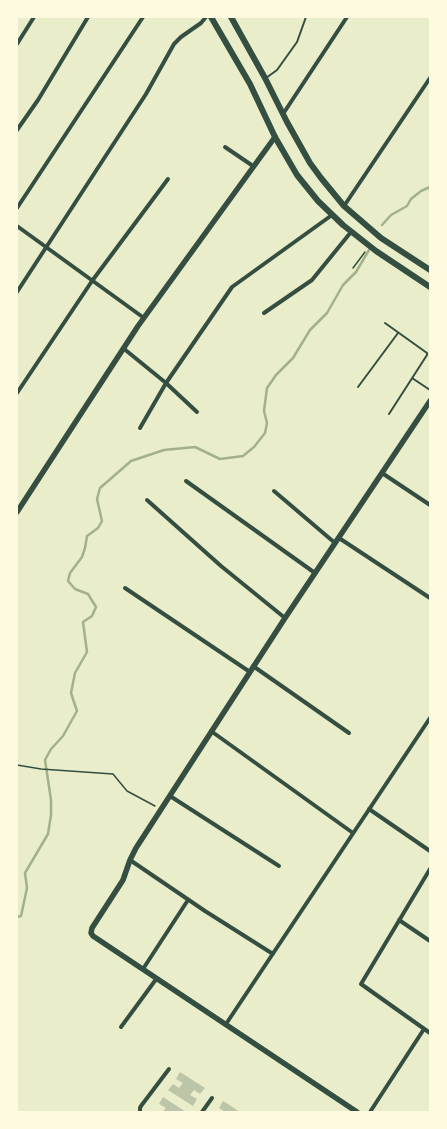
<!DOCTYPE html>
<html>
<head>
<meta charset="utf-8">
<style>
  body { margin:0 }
  #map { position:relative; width:447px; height:1129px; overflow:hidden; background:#e9edc9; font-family:Mulish,sans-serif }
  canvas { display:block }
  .frame { position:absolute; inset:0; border:18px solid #fefae0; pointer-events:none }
</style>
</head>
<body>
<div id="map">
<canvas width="447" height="1129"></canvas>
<div class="frame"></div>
</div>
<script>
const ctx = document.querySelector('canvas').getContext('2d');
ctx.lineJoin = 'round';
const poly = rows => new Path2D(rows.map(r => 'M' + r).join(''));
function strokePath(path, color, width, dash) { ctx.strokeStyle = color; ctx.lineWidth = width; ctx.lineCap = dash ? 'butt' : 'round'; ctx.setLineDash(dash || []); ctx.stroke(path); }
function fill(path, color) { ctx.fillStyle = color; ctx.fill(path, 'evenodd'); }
strokePath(poly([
  [382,225,391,215,407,206,411,199,421,191,430,187],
  [17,917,21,916,27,888,25,873,48,834,51,815,51,800,45,760,51,749,63,736,77,711,71,693,75,673,87,652,83,622,92,616,96,607,88,594,75,589,68,581,70,573,82,557,85,548,87,536,98,528,102,521,97,499,100,488,131,461,164,450,195,447,220,459,243,456,254,447,265,433,267,423,264,411,267,388,276,375,293,358,310,330,327,313,343,285,356,272,369,250]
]), '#a3b18a', 2.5);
fill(poly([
  [180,1072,205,1088,200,1094,194,1090,190,1095,197,1099,193,1106,168,1090,173,1084,179,1088,183,1083,176,1079],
  [163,1097,186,1112,163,1112,166,1108,159,1104],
  [223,1101,240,1112,225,1112,219,1108]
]), '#bcc5a7');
strokePath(poly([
  [353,268,365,252],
  [17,765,41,769,113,774,127,791,155,806]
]), '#344e41', 1.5);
strokePath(poly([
  [266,78,277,70,297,42,306,17],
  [385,323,427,353,427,355,389,414],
  [412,378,430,390],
  [358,387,398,333]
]), '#344e41', 2);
strokePath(poly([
  [17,44,34,17],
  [283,114,347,17],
  [17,130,38,100,88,17],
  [225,147,253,166],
  [344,206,430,78],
  [17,208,143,17],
  [17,226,144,318],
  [17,292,146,94,174,44,181,37,201,23,206,17],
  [264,313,312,280,351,232],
  [123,348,166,383,197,412],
  [17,393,92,281,168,179],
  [140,428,166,383,232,287,332,215],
  [382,473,430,505],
  [186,481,315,573],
  [274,491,335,543],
  [147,500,221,566,285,618],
  [339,538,430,598],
  [125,588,250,672],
  [253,666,349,733],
  [211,731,353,833],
  [170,796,279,866],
  [369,809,430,851],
  [130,860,205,911,273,954],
  [430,869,361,984,430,1033],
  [399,920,430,941],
  [143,969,188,900],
  [226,1024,430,718],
  [121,1027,157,978],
  [140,1112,140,1108,141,1106,169,1069],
  [202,1112,212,1098],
  [370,1112,424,1029]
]), '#344e41', 4);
strokePath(poly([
  [17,512,138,326,275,137],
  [357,1112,93,936,91,933,92,928,123,880,130,860,136,848,285,618,430,401]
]), '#344e41', 5.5);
strokePath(poly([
  [211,17,250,84,275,137,297,175,318,201,343,225,376,251,430,287],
  [231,17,265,78,287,122,310,163,321,178,344,206,381,238,430,270]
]), '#344e41', 6);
</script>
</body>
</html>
